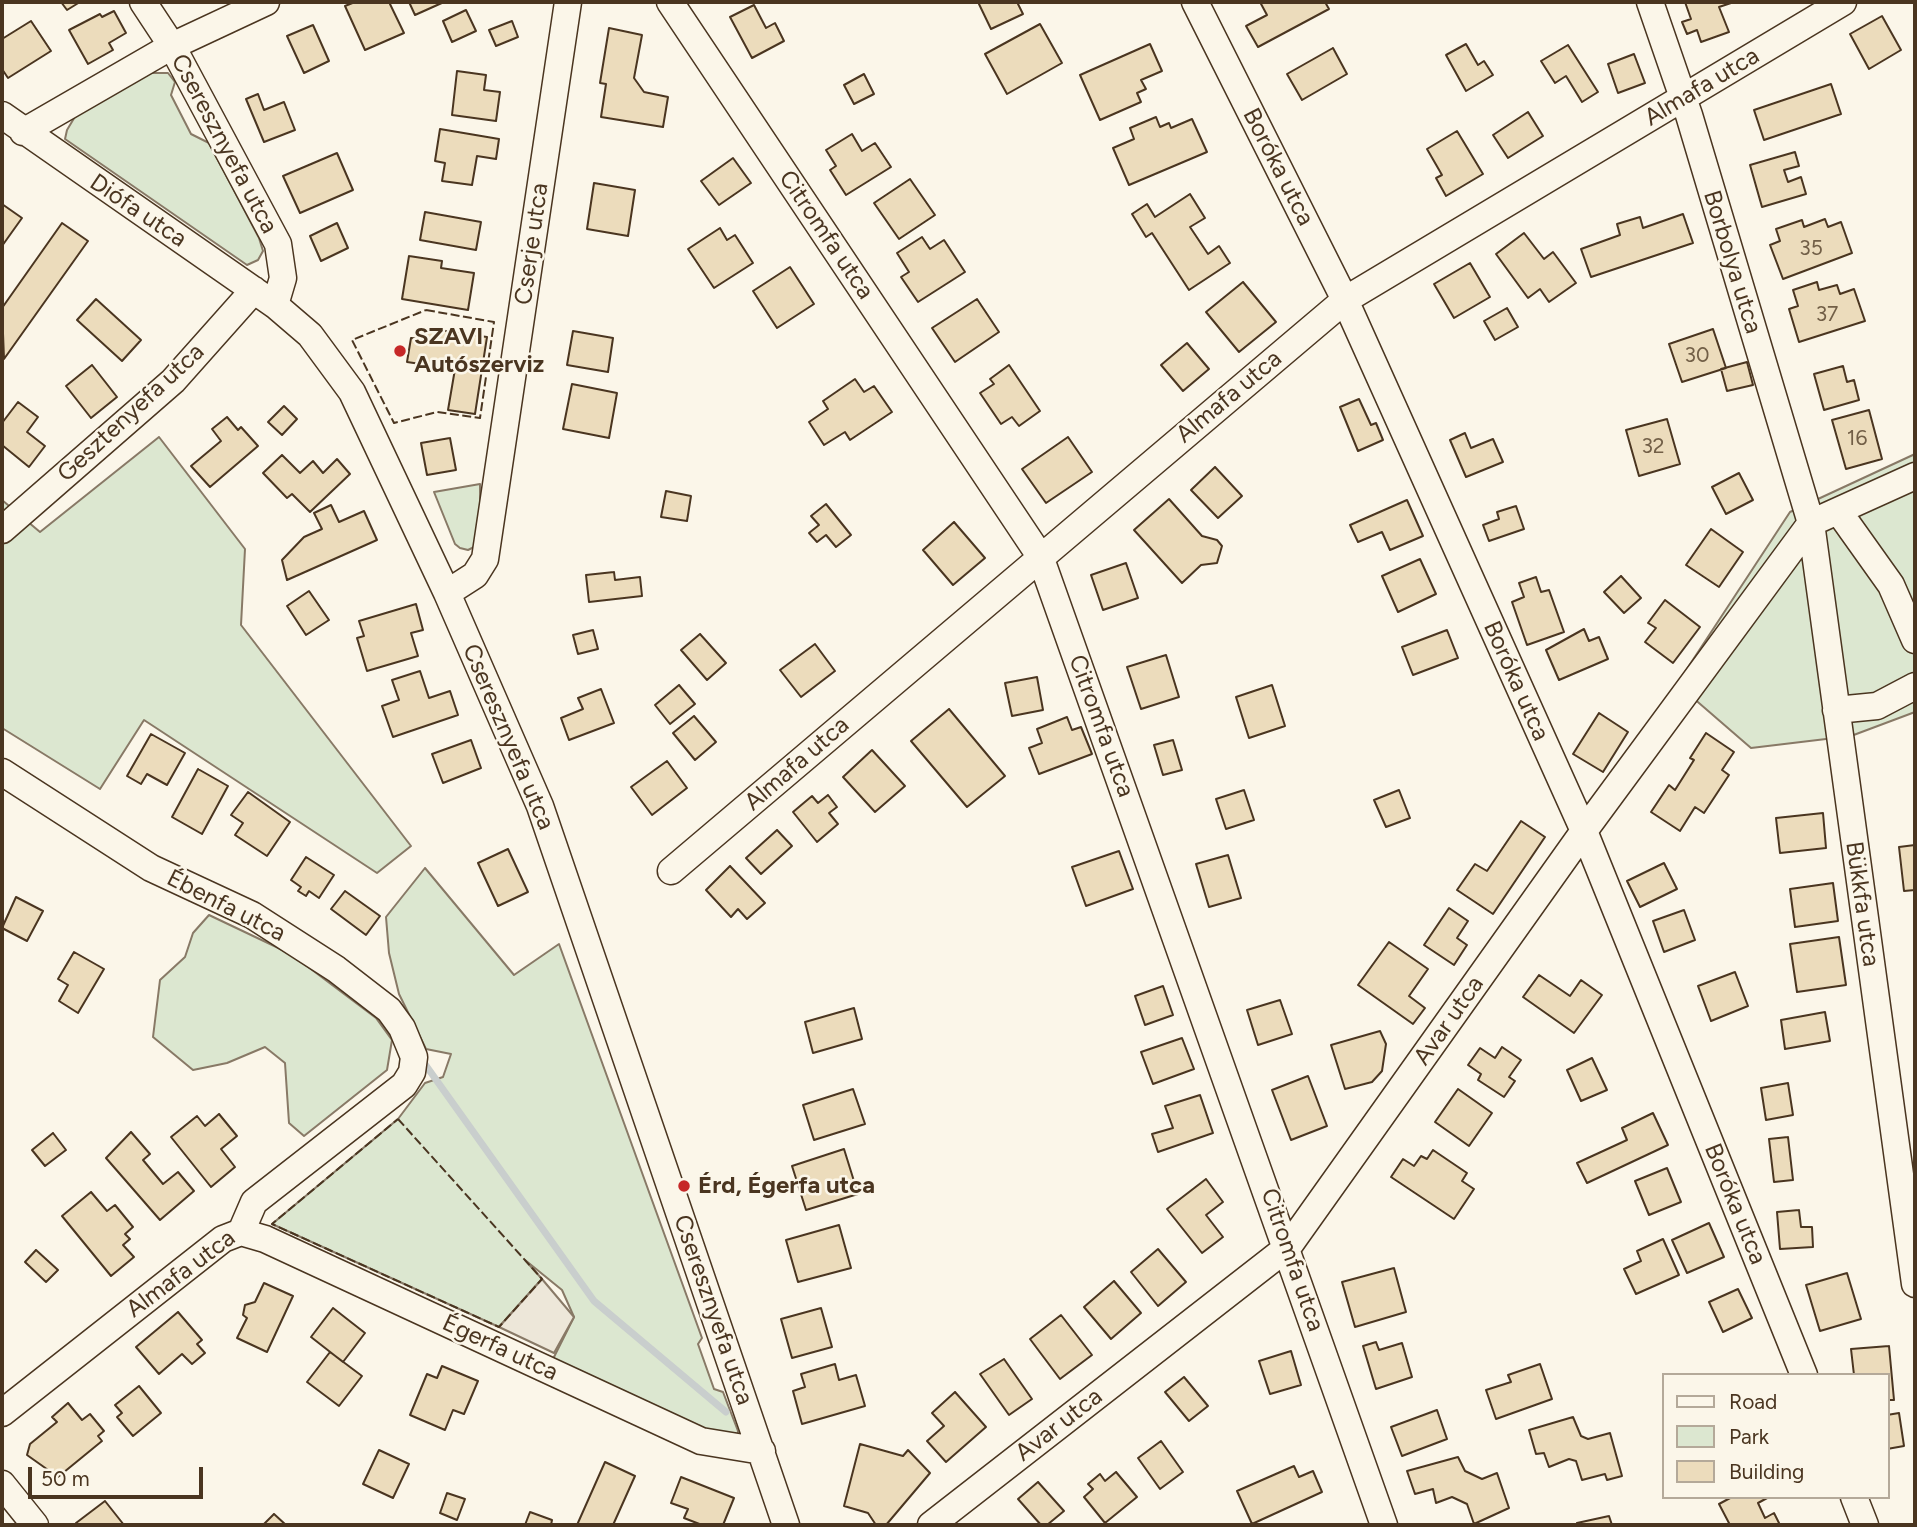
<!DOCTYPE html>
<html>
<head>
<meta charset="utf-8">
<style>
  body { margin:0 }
  #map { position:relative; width:1917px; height:1527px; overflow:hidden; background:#fbf6e9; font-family:Figtree,sans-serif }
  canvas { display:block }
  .frame { position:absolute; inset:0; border:4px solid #4a3520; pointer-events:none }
  .legend { position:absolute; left:1662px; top:1373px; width:228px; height:126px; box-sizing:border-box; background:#fbf6e9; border:2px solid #b4a999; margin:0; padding:9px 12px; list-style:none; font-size:21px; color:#4a3520 }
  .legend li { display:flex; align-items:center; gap:14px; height:35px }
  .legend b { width:35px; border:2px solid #b4a999 }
  .scale { position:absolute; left:28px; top:1467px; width:175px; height:32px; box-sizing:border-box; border:4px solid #4a3520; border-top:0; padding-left:9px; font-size:21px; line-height:24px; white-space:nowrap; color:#4a3520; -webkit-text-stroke:5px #fbf6e9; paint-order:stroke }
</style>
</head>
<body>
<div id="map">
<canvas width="1917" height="1527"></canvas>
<div class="frame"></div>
<ul class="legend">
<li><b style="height:9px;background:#fbf6e9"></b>Road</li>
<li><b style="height:19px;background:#dce7d0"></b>Park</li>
<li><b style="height:19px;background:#ecdcbc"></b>Building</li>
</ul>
<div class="scale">50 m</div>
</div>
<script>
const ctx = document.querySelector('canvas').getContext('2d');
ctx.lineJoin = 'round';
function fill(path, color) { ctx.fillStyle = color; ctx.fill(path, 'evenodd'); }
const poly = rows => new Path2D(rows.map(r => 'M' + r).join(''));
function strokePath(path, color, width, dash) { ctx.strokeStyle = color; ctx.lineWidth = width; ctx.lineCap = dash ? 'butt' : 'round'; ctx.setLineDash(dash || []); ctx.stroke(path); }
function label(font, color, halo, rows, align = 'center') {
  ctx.font = font + ' Figtree,sans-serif'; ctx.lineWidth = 5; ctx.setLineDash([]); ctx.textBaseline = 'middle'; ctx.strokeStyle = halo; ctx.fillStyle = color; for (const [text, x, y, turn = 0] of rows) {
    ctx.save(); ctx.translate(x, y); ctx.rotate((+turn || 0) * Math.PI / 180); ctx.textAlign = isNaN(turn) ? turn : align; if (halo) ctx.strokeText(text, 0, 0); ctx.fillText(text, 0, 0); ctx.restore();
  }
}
const green = poly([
  [151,73,168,73,175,82,171,95,191,134,209,143,259,238,263,251,258,260,247,265,65,139,67,130,76,115,151,73],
  [159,437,245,549,241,625,411,846,377,873,144,720,100,789,2,728,2,500,40,532,159,437],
  [1915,454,1915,712,1851,736,1751,748,1677,684,1790,512,1915,454],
  [480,484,480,536,476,546,468,550,460,548,455,544,434,492,480,484],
  [425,868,514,975,559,944,702,1338,698,1344,714,1389,723,1392,738,1431,737,1438,719,1437,550,1365,574,1317,562,1290,525,1260,542,1279,499,1327,272,1224,398,1119,425,1083,443,1077,451,1054,426,1049,399,994,389,953,386,917,425,868],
  [209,915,291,954,376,1018,392,1040,387,1070,304,1136,289,1123,285,1063,265,1047,227,1063,193,1070,153,1037,160,980,185,957,193,933,209,915]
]);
fill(green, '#dce7d0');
strokePath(green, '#887966', 2);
const parking = poly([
  [542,1279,574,1317,554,1353,499,1327,542,1279]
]);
fill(parking, '#ede7d9');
strokePath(parking, '#887966', 2);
strokePath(poly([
  [422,1060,594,1301,726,1412]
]), '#c9cecd', 7);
const building = poly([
  [61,2,80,2,67,10,61,2],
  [355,2,389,2,404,33,365,50,345,6,355,2],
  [409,2,444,2,415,15,409,2],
  [978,2,1017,2,1023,14,991,29,978,2],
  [1260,2,1325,2,1329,9,1258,47,1246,26,1267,15,1260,2],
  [1685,2,1734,2,1719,7,1729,32,1701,42,1697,30,1687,34,1682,22,1691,19,1685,2],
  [754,5,766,28,775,23,784,41,752,58,730,17,754,5],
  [466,10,476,31,452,42,443,21,466,10],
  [114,11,126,33,109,43,113,50,88,64,69,30,100,14,102,17,114,11],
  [1882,16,1901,50,1869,69,1850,34,1882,16],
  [31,21,51,51,8,78,2,69,2,39,31,21],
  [512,21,518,37,496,46,489,30,512,21],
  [1040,24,1062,63,1007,94,985,54,1040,24],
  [313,25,329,61,304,73,287,36,313,25],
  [609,28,642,35,634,78,644,92,668,97,663,127,601,117,606,84,600,83,609,28],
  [1150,44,1162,71,1141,80,1146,89,1137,93,1141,102,1100,120,1080,75,1150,44],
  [1466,44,1478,65,1484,61,1493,75,1466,91,1446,55,1466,44],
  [1568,45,1598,92,1582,102,1566,76,1555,83,1541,61,1568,45],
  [1333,48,1347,74,1302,100,1287,74,1333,48],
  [1634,54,1645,83,1618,93,1608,64,1634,54],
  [457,71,486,75,484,90,500,92,496,121,452,115,457,71],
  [864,74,874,94,854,104,844,85,864,74],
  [1831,84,1841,114,1764,140,1754,110,1831,84],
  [258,94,264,110,284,102,295,130,264,142,246,99,258,94],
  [1528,112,1543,136,1508,158,1493,135,1528,112],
  [1156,117,1160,127,1169,123,1171,128,1192,119,1207,152,1129,185,1113,148,1134,139,1130,128,1156,117],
  [440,129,499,139,496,159,477,156,472,185,442,181,445,163,435,161,440,129],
  [1457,131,1483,174,1446,196,1436,178,1442,175,1427,149,1457,131],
  [852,134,862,151,875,143,891,167,846,195,830,170,836,166,826,150,852,134],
  [1795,152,1799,166,1784,170,1788,182,1801,177,1806,194,1762,207,1750,165,1795,152],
  [337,153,353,190,300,213,283,176,337,153],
  [733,158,751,183,719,205,701,181,733,158],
  [910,179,935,215,899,239,874,203,910,179],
  [594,183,635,190,628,236,587,229,594,183],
  [1190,194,1205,218,1190,227,1208,254,1219,246,1230,263,1189,290,1152,233,1146,237,1132,214,1147,204,1155,217,1190,194],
  [2,204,22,218,2,246,2,204],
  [425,212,481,222,476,250,420,240,425,212],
  [1683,214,1693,243,1591,277,1581,249,1620,235,1617,224,1640,217,1643,228,1683,214],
  [1825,219,1828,227,1841,222,1852,253,1783,279,1770,245,1780,241,1776,229,1802,220,1804,227,1825,219],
  [62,223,88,241,4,359,2,308,62,223],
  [337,223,348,248,321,261,310,236,337,223],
  [720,228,727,240,735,235,753,263,714,288,688,249,720,228],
  [1524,233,1544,259,1553,252,1576,283,1549,302,1540,289,1528,298,1496,254,1524,233],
  [922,237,930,249,944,240,965,272,918,302,901,277,909,272,897,253,922,237],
  [409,256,442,261,441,268,474,273,468,310,402,299,409,256],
  [1470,263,1490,297,1454,318,1434,284,1470,263],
  [790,267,814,304,777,328,753,291,790,267],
  [1243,282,1276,322,1239,352,1206,312,1243,282],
  [1817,282,1819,290,1837,285,1840,294,1854,289,1865,321,1799,342,1789,309,1798,306,1793,290,1817,282],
  [96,299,141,340,122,361,77,320,96,299],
  [977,299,999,332,955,362,932,328,977,299],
  [1507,308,1518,327,1495,340,1484,321,1507,308],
  [425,328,487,337,475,414,448,410,455,369,407,362,411,338,423,339,425,328],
  [1713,329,1726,368,1682,382,1669,344,1713,329],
  [573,331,613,338,608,372,567,365,573,331],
  [1187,343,1209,369,1183,391,1161,365,1187,343],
  [1747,362,1753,385,1727,391,1721,369,1747,362],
  [92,365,117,397,91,418,66,386,92,365],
  [1009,365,1040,411,1019,426,1012,417,1001,424,980,393,994,384,990,379,1009,365],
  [1843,366,1847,382,1854,380,1859,400,1824,410,1814,374,1843,366],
  [855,379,864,392,874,386,892,412,850,440,845,432,824,445,809,422,828,409,823,401,855,379],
  [572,384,617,393,609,438,563,429,572,384],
  [1359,399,1371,425,1376,423,1383,440,1358,451,1340,407,1359,399],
  [18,402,38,417,27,432,45,446,29,467,2,445,2,423,18,402],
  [284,406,297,419,282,435,268,422,284,406],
  [1869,410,1882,459,1846,469,1832,420,1869,410],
  [227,417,238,430,241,427,258,446,210,487,191,466,221,441,212,429,227,417],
  [1667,419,1680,464,1639,476,1626,430,1667,419],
  [1465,433,1471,448,1493,439,1503,462,1466,477,1450,440,1465,433],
  [1068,437,1092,472,1046,503,1022,469,1068,437],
  [450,438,456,470,427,475,421,443,450,438],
  [282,455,300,473,313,461,323,473,337,459,350,474,310,512,292,494,287,498,263,473,282,455],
  [1215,467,1242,496,1218,518,1191,490,1215,467],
  [1739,473,1753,500,1726,514,1712,487,1739,473],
  [666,491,691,496,687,521,661,517,666,491],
  [1169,499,1202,536,1217,540,1222,546,1217,563,1201,565,1182,583,1134,530,1169,499],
  [1407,500,1423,536,1390,550,1382,532,1358,542,1350,525,1407,500],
  [826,504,851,535,836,547,826,535,817,542,809,533,819,525,811,516,826,504],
  [331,505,339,522,364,511,377,540,287,580,282,560,304,537,322,529,314,513,331,505],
  [1516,506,1524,529,1489,541,1483,525,1499,519,1497,512,1516,506],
  [954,522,985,558,953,585,923,550,954,522],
  [1711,529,1743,552,1719,587,1686,565,1711,529],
  [1420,559,1436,594,1398,612,1382,576,1420,559],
  [1126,563,1138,598,1103,610,1091,575,1126,563],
  [614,572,615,580,640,577,642,596,589,602,586,575,614,572],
  [1621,576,1641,598,1624,613,1604,592,1621,576],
  [1536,577,1541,592,1549,590,1564,632,1527,645,1512,602,1524,597,1519,583,1536,577],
  [309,591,329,620,306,635,287,606,309,591],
  [1665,600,1700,627,1673,663,1645,642,1656,628,1648,623,1665,600],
  [416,604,423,630,411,633,418,656,367,671,357,638,364,636,359,621,416,604],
  [1584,629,1589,641,1599,637,1608,659,1559,680,1546,650,1584,629],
  [593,630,598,649,578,654,573,635,593,630],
  [1447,630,1458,658,1413,675,1402,647,1447,630],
  [700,634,726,663,707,680,681,650,700,634],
  [815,644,835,671,801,697,780,670,815,644],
  [1166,655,1179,697,1141,709,1127,667,1166,655],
  [420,671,429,698,450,691,458,715,393,737,382,706,399,700,392,680,420,671],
  [1037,677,1043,710,1012,716,1005,683,1037,677],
  [679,685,695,704,670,724,655,705,679,685],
  [1272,685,1285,726,1249,738,1236,697,1272,685],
  [601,689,614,723,569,740,561,718,583,709,578,698,601,689],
  [949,709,1005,776,967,807,911,741,949,709],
  [1599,713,1628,732,1603,772,1573,754,1599,713],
  [694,716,716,742,695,760,673,733,694,716],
  [1067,717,1072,730,1081,727,1092,754,1039,774,1029,748,1042,743,1037,729,1067,717],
  [1706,733,1734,752,1722,770,1729,775,1704,813,1695,807,1680,831,1651,812,1669,785,1675,790,1694,760,1690,758,1706,733],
  [151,734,185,753,167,785,147,774,141,784,127,776,151,734],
  [471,740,481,768,443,783,432,754,471,740],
  [1173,740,1182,770,1163,775,1154,745,1173,740],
  [872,750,905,786,875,812,843,777,872,750],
  [667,761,687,788,652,815,631,787,667,761],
  [198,769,228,786,202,834,172,817,198,769],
  [1244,790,1254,820,1226,829,1216,799,1244,790],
  [1399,790,1410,818,1386,827,1374,800,1399,790],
  [248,792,290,822,267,856,235,835,243,823,231,815,248,792],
  [828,795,837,807,829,813,838,824,817,842,793,812,812,796,818,803,828,795],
  [1823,813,1826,848,1780,853,1776,818,1823,813],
  [1521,821,1545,837,1493,914,1457,890,1475,864,1487,871,1521,821],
  [777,830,792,846,761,874,746,858,777,830],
  [1915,845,1915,890,1904,891,1899,847,1915,845],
  [508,849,528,892,498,906,478,863,508,849],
  [1119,851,1133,889,1086,906,1072,867,1119,851],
  [1228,855,1241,898,1209,907,1196,864,1228,855],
  [306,857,334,875,319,898,309,891,306,896,298,891,301,887,291,880,306,857],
  [1664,863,1677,889,1640,907,1627,881,1664,863],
  [730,866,765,903,747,919,738,909,731,917,706,890,730,866],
  [1833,883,1838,921,1795,927,1790,889,1833,883],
  [345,891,380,916,366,935,331,909,345,891],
  [16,897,43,911,27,941,2,928,16,897],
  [1449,908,1468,921,1457,938,1467,945,1454,965,1424,945,1449,908],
  [1684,910,1695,940,1664,952,1653,921,1684,910],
  [1839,937,1846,985,1797,992,1790,944,1839,937],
  [1389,942,1428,969,1409,996,1425,1008,1413,1024,1358,985,1389,942],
  [74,952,104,969,78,1013,59,1001,68,985,58,979,74,952],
  [1735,972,1748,1006,1711,1021,1698,986,1735,972],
  [1539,975,1570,996,1581,980,1602,995,1574,1033,1523,997,1539,975],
  [1163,986,1173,1015,1145,1025,1135,996,1163,986],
  [1280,1000,1292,1034,1258,1045,1247,1010,1280,1000],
  [854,1008,862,1039,813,1053,805,1022,854,1008],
  [1825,1012,1830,1041,1785,1049,1781,1020,1825,1012],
  [1380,1031,1386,1044,1382,1071,1372,1082,1345,1089,1331,1045,1380,1031],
  [1182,1038,1194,1069,1153,1084,1141,1052,1182,1038],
  [1502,1047,1521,1060,1509,1077,1515,1081,1504,1097,1478,1080,1481,1074,1468,1065,1480,1048,1495,1058,1502,1047],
  [1592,1058,1607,1090,1581,1101,1567,1070,1592,1058],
  [1308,1076,1327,1126,1291,1140,1272,1090,1308,1076],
  [1788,1083,1793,1115,1766,1120,1761,1088,1788,1083],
  [853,1089,865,1124,814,1140,803,1105,853,1089],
  [1458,1089,1492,1113,1469,1146,1435,1122,1458,1089],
  [1200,1095,1213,1133,1158,1152,1152,1134,1173,1128,1165,1106,1200,1095],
  [1653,1113,1668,1145,1587,1183,1577,1163,1627,1140,1622,1128,1653,1113],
  [219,1114,237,1136,221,1149,235,1167,211,1187,171,1137,197,1116,205,1126,219,1114],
  [131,1132,150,1154,143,1160,163,1184,178,1172,194,1191,160,1220,106,1158,131,1132],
  [53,1133,66,1150,45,1166,32,1150,53,1133],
  [1788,1137,1793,1180,1774,1182,1769,1139,1788,1137],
  [844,1149,858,1194,806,1210,792,1166,844,1149],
  [1433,1150,1467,1173,1462,1181,1474,1189,1454,1219,1391,1177,1403,1159,1414,1166,1421,1156,1427,1159,1433,1150],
  [1667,1168,1681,1202,1649,1215,1635,1181,1667,1168],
  [1206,1179,1223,1202,1206,1215,1223,1237,1202,1253,1167,1209,1206,1179],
  [91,1192,107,1211,115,1205,133,1227,125,1234,130,1239,123,1245,134,1257,111,1276,62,1216,91,1192],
  [1799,1210,1801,1227,1812,1227,1813,1247,1780,1249,1777,1212,1799,1210],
  [1709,1223,1724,1257,1687,1273,1672,1240,1709,1223],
  [839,1225,851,1268,798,1282,786,1240,839,1225],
  [1663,1239,1679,1275,1636,1294,1624,1269,1641,1261,1637,1251,1663,1239],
  [1158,1249,1186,1282,1158,1306,1131,1272,1158,1249],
  [36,1250,58,1270,46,1282,25,1262,36,1250],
  [1394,1268,1406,1312,1355,1327,1342,1282,1394,1268],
  [1847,1273,1861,1319,1820,1331,1806,1285,1847,1273],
  [1114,1281,1141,1313,1111,1339,1084,1307,1114,1281],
  [264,1283,293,1296,267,1352,237,1338,247,1318,243,1315,245,1305,255,1302,264,1283],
  [1738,1289,1752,1318,1723,1332,1709,1302,1738,1289],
  [333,1308,365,1333,343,1362,311,1337,333,1308],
  [821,1308,832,1347,792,1358,781,1319,821,1308],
  [178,1312,202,1340,197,1344,205,1353,192,1364,182,1354,159,1374,136,1347,178,1312],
  [1061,1315,1092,1355,1060,1379,1030,1339,1061,1315],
  [1376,1342,1379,1350,1402,1343,1412,1377,1376,1389,1363,1346,1376,1342],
  [1889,1346,1894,1400,1887,1400,1887,1375,1854,1375,1851,1349,1889,1346],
  [1291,1351,1301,1385,1270,1394,1259,1361,1291,1351],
  [330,1352,362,1376,339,1406,307,1382,330,1352],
  [1004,1359,1032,1399,1009,1415,980,1374,1004,1359],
  [835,1364,839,1380,856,1375,865,1406,802,1424,793,1391,805,1387,801,1374,835,1364],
  [1540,1364,1552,1399,1496,1419,1486,1390,1511,1382,1508,1375,1540,1364],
  [442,1366,478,1381,464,1414,453,1410,445,1430,410,1415,427,1374,437,1378,442,1366],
  [1184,1377,1208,1406,1189,1421,1165,1392,1184,1377],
  [139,1386,161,1413,133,1436,117,1417,122,1413,115,1405,139,1386],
  [955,1392,986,1427,946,1462,927,1441,944,1426,932,1413,955,1392],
  [68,1403,82,1420,90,1414,104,1431,98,1436,102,1441,58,1477,27,1455,30,1444,57,1422,52,1417,68,1403],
  [1437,1410,1447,1439,1402,1456,1391,1427,1437,1410],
  [1899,1413,1904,1446,1887,1449,1887,1415,1899,1413],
  [1573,1417,1581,1436,1588,1439,1610,1433,1622,1476,1607,1480,1605,1474,1582,1480,1576,1461,1569,1459,1549,1467,1544,1453,1536,1454,1529,1430,1573,1417],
  [1161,1441,1183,1472,1160,1489,1138,1458,1161,1441],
  [860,1444,903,1456,908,1450,930,1473,886,1525,876,1525,868,1513,844,1506,860,1444],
  [379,1450,409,1464,393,1498,363,1484,379,1450],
  [1458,1457,1465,1471,1482,1479,1497,1473,1509,1508,1474,1524,1467,1504,1452,1497,1436,1503,1433,1489,1415,1494,1407,1471,1458,1457],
  [605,1462,635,1476,613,1525,577,1525,605,1462],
  [1294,1466,1299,1477,1313,1471,1322,1492,1252,1524,1237,1491,1294,1466],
  [1116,1472,1137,1497,1105,1523,1084,1497,1093,1489,1088,1484,1100,1474,1105,1481,1116,1472],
  [681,1477,734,1498,723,1525,702,1525,684,1518,688,1509,671,1503,681,1477],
  [1038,1482,1064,1511,1047,1525,1041,1525,1018,1499,1038,1482],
  [447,1493,465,1499,457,1520,440,1513,447,1493],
  [1732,1497,1769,1497,1758,1503,1765,1518,1774,1513,1780,1525,1730,1525,1719,1504,1732,1497],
  [105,1501,124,1525,78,1525,76,1523,105,1501],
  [530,1512,552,1520,551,1525,525,1525,530,1512],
  [274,1514,286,1525,263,1525,274,1514],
  [1609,1516,1612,1525,1578,1525,1577,1523,1609,1516]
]);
fill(building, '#ecdcbc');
strokePath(building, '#4a3520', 2);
const minor = poly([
  [143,2,172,46,278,244,283,278,275,305],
  [670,2,1040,556,1384,1525],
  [1195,2,1345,300,1584,831,1804,1375],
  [1650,2,1689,115,1811,523,1915,1284],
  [2,115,275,305,310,335,352,392,447,593,540,806,786,1525],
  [23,132,172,46,266,2],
  [1839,512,1891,585,1915,640],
  [2,530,173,381,254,290],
  [447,593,475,575,485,559,568,2],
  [1836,710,1877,706,1915,686],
  [2,772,151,868,252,915,336,969,389,1010,402,1028,414,1057,412,1072,404,1085,254,1202,241,1232],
  [671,871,1345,300,1843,2],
  [241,1232,265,1239,701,1441,762,1451],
  [2,1413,223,1239,241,1232],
  [2,1484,35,1525],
  [1854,1497,1865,1525],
  [931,1525,1288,1247,1584,831,1811,523,1915,476]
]);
strokePath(minor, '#4a3520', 29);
strokePath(minor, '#fbf6e9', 26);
strokePath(poly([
  [426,310,494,322,480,418,437,412,394,423,352,340,426,310],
  [398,1119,542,1279,499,1327,272,1224,398,1119]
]), '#4a3520', 2, [9, 3.5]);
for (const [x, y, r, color] of [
  [400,351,7,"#c62828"],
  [684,1186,7,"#c62828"]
]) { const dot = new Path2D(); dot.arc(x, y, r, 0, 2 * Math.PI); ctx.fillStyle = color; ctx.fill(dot); strokePath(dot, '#fbf6e9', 2.5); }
label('21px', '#725f47', null, [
  ["35",1811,249],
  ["37",1827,315],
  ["30",1697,356],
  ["16",1857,439],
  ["32",1653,447]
]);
label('24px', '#4a3520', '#fbf6e9', [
  ["Almafa utca",1702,87,-31],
  ["Cseresznyefa utca",224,144,62],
  ["Boróka utca",1278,167,63],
  ["Diófa utca",138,211,34],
  ["Citromfa utca",826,235,56],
  ["Cserje utca",532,244,-82],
  ["Borbolya utca",1732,262,73],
  ["Almafa utca",1229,397,-40],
  ["Gesztenyefa utca",131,413,-43],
  ["Boróka utca",1516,681,66],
  ["Citromfa utca",1101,726,70],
  ["Cseresznyefa utca",508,737,67],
  ["Almafa utca",797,764,-41],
  ["Bükkfa utca",1862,904,82],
  ["Ébenfa utca",226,906,27],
  ["Avar utca",1449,1021,-55],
  ["Boróka utca",1735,1204,68],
  ["Citromfa utca",1292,1260,71],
  ["Almafa utca",181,1274,-37],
  ["Cseresznyefa utca",713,1310,71],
  ["Égerfa utca",500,1348,25],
  ["Avar utca",1059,1425,-38]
]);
label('bold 24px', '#4a3520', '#fbf6e9', [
  ["SZAVI",414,337],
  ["Autószerviz",414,365],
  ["Érd, Égerfa utca",698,1186]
], 'left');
</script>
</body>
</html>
